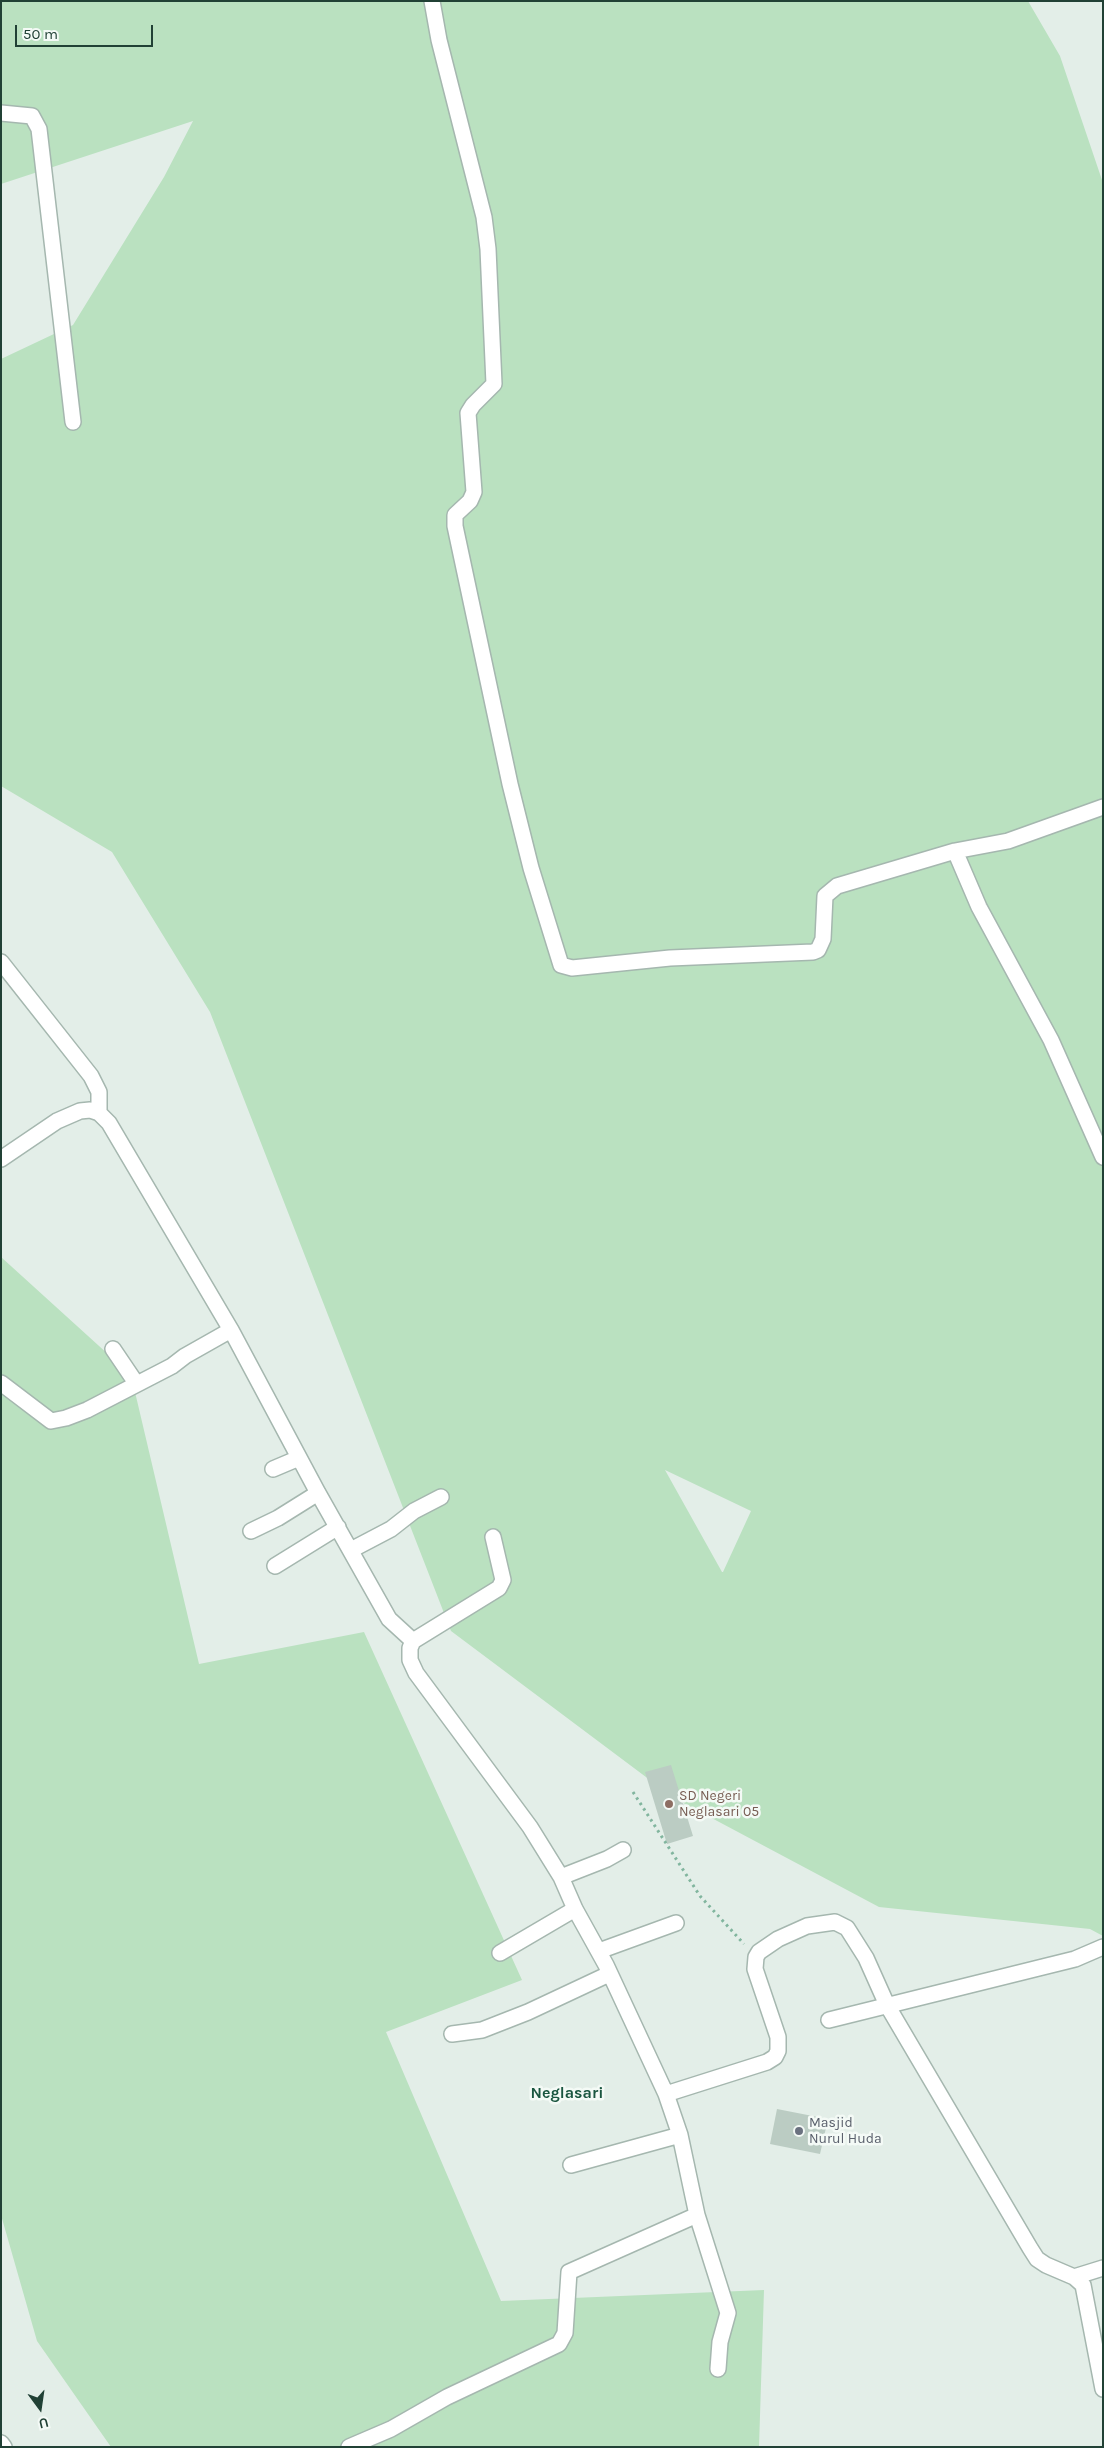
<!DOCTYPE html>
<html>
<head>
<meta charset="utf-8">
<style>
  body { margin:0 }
  #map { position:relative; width:1104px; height:2448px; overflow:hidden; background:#e3eee8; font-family:Karla,sans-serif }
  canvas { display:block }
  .frame { position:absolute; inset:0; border:2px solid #214135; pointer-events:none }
  .north { position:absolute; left:15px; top:2383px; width:50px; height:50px; -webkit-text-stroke:4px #f4faf6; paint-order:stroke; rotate:166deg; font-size:14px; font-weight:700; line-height:20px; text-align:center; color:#214135 }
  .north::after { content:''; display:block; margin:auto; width:18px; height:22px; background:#214135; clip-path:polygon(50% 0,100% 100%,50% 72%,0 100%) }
  .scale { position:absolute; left:15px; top:25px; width:138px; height:22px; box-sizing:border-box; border:2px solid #214135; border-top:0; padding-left:6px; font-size:15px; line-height:18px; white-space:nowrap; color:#214135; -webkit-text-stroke:4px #f4faf6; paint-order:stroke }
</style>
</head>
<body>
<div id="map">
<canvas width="1104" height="2448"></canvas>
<div class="frame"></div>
<div class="north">U</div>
<div class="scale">50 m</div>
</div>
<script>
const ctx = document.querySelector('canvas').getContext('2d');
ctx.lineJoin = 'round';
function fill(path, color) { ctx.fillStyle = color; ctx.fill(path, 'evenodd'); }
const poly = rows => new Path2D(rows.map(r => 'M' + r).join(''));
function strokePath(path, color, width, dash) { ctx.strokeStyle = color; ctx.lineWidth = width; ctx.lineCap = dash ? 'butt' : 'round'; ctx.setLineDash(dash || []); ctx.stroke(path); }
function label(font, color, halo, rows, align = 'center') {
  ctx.font = font + ' Karla,sans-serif'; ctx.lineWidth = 5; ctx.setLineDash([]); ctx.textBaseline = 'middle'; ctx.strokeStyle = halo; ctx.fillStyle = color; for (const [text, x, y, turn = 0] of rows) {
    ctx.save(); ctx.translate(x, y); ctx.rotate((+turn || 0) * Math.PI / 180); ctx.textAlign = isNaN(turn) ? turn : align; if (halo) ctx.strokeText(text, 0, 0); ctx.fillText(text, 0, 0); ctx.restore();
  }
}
fill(poly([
  [1,1,1028,1,1060,56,1103,183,1103,1936,1090,1929,879,1907,674,1798,451,1631,210,1012,112,852,1,786,1,359,73,325,164,177,193,121,1,184],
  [665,1470,751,1511,723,1572,722,1572],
  [1,1257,131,1375,199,1664,364,1632,522,1980,386,2032,501,2301,764,2290,759,2447,111,2447,37,2341,1,2215]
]), '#bae1c0');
fill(poly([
  [671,1765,693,1836,667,1844,645,1772],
  [777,2109,828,2119,820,2154,770,2144]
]), '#bbccc3');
const minor = poly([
  [432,1,439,40,484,217,488,249,494,384,473,405,468,413,474,492,470,501,455,515,455,526,510,784,531,868,561,965,572,968,670,958,813,952,818,950,823,939,825,896,837,886,955,851,1008,841,1103,807],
  [1,113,32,116,39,129,73,422],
  [955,851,979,907,1051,1040,1103,1157],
  [1,962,91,1076,99,1092,99,1113],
  [1,1159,57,1121,80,1111,90,1110,99,1113,109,1123,231,1330,318,1493,389,1619,413,1641,410,1648,410,1660,416,1673,530,1827,561,1877,575,1909,606,1965,666,2094,680,2135,697,2215,728,2313,720,2342,718,2369],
  [113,1349,136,1383],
  [1,1383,51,1421,66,1418,87,1410,172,1366,185,1356,231,1330],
  [273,1469,299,1458],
  [251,1531,278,1518,318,1493],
  [351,1550,391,1529,414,1511,441,1497],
  [275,1566,338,1527],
  [413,1641,499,1588,503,1580,493,1537],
  [561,1877,607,1859,623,1850],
  [599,1951,676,1923],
  [500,1953,575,1909],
  [829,2020,1075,1959,1103,1947],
  [452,2034,482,2030,528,2012,609,1974],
  [666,2094,767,2062,775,2057,778,2051,778,2037,755,1969,756,1957,759,1952,778,1939,807,1926,835,1922,847,1928,866,1958,887,2005,1030,2248,1037,2259,1046,2265,1074,2277,1083,2285,1103,2389],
  [571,2165,680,2135],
  [1074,2277,1103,2268],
  [349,2447,391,2429,447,2397,559,2344,565,2333,569,2272,697,2215]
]);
const tertiary = poly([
  [1,2443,4,2447]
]);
strokePath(minor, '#a5b7af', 18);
strokePath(tertiary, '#a5b7af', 18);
strokePath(poly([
  [633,1792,700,1896,744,1944]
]), '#81b59e', 3, [2.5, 4]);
strokePath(minor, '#fff', 15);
strokePath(tertiary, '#fff', 15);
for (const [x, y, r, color] of [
  [669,1804,5,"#8d6e63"],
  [799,2131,5,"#6b7280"]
]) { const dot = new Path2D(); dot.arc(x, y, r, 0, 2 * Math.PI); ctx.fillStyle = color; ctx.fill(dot); strokePath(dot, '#f4faf6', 2); }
label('14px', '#785e54', '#f4faf6', [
  ["SD Negeri",679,1796],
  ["Neglasari 05",679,1812]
], 'left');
label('14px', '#5b616d', '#f4faf6', [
  ["Masjid",809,2123],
  ["Nurul Huda",809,2139]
], 'left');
label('bold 16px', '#1a5640', '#f4faf6', [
  ["Neglasari",567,2093]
]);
</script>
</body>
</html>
